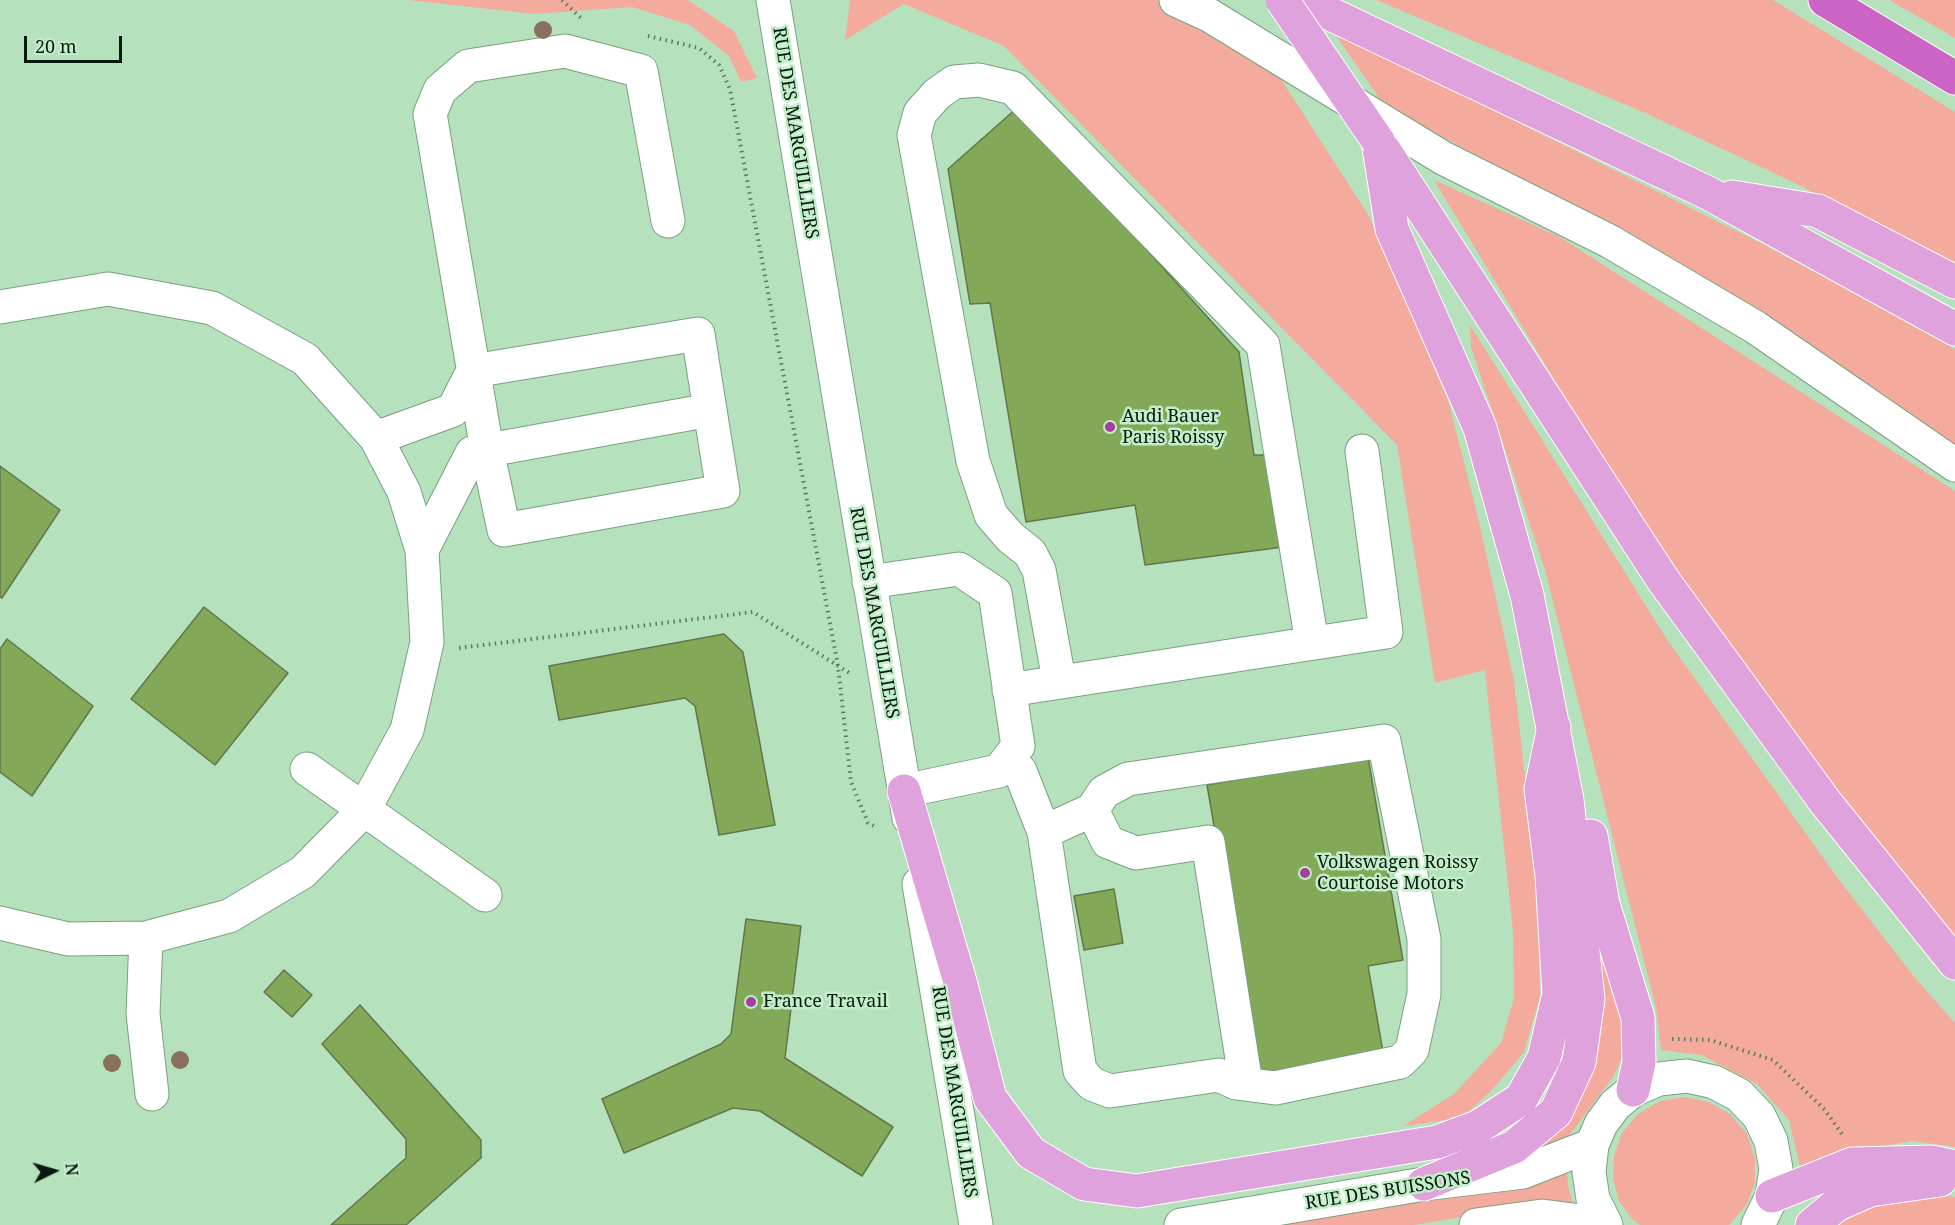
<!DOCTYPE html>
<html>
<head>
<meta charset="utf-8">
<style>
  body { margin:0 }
  #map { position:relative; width:1955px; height:1225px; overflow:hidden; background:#b6e1bd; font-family:"Noto Serif",serif }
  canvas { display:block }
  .north { position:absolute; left:24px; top:1141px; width:60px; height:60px; -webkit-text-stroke:4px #c3eeca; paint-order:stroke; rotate:85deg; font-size:16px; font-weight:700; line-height:24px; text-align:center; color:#09190d }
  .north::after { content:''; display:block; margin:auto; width:21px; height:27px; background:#09190d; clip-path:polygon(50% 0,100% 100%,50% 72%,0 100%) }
  .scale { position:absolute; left:24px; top:36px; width:98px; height:27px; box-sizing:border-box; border:3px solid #09190d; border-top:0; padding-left:8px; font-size:18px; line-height:21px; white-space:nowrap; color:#09190d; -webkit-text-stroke:4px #c3eeca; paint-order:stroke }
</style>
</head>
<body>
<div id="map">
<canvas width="1955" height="1225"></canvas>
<div class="north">N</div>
<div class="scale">20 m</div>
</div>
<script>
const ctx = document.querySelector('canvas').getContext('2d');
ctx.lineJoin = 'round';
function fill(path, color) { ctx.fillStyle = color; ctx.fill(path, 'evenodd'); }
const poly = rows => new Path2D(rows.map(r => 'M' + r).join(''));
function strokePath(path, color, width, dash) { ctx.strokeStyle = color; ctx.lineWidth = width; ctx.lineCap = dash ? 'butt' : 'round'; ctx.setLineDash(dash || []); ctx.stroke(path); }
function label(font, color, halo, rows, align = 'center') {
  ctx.font = font + ' "Noto Serif",serif'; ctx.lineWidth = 5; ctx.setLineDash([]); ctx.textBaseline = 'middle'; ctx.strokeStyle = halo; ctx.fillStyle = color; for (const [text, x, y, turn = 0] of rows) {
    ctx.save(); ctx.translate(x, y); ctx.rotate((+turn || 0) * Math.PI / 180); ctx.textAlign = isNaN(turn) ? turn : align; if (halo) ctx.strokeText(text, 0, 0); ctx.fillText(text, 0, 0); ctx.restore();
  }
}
fill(poly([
  [408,0,688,0,734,31,757,78,741,82,729,56,690,25,632,7,534,14],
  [850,0,1158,0,1277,73,1369,216,1448,400,1477,513,1514,680,1538,890,1540,997,1524,1052,1492,1090,1462,1118,1403,1126,1454,1094,1501,1043,1514,998,1513,931,1485,670,1435,683,1397,445,1004,46,904,4,845,40],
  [1376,0,1773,0,1955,112,1955,267,1791,181,1643,112],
  [1889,0,1955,0,1955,38],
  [1332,30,1763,244,1955,349,1955,450,1742,300,1384,105],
  [1434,180,1560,237,1955,491,1955,945,1751,686,1572,409],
  [1470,325,1668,641,1837,877,1915,978,1955,1023,1955,1147,1912,1141,1837,1154,1800,1167,1789,1120,1757,1084,1701,1055,1661,1050,1656,1008,1545,570,1471,347],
  [1598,936,1626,1023,1627,1047,1613,1077,1565,1141,1543,1153,1535,1148,1568,1115],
  [1685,1097,1709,1102,1731,1115,1747,1134,1755,1158,1755,1183,1747,1204,1729,1225,1640,1225,1632,1219,1619,1201,1613,1179,1614,1156,1622,1133,1638,1114,1660,1101],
  [1567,1167,1568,1185,1574,1206,1550,1202,1414,1225,1271,1225],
  [1927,1194,1955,1197,1955,1225,1838,1225,1868,1206]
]), '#f5aa9e');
const building = poly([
  [1018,107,1239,352,1254,455,1269,455,1283,547,1145,565,1135,505,1026,522,990,303,970,304,948,169,1018,107],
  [0,466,60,510,2,598,0,597,0,466],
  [204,607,288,673,215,765,131,699,204,607],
  [724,634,743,652,775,825,719,835,695,706,685,698,559,720,549,666,724,634],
  [7,639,93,706,32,796,0,772,0,649,7,639],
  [1368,757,1403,960,1368,966,1383,1052,1257,1074,1207,785,1368,757],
  [1114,889,1123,943,1084,950,1074,896,1114,889],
  [746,919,801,926,785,1058,893,1127,862,1176,760,1111,733,1108,624,1153,602,1099,721,1044,731,1034,746,919],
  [284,970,312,995,292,1017,264,992,284,970],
  [360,1005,481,1140,481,1158,406,1225,331,1225,406,1158,406,1139,322,1044,360,1005]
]);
fill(building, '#83a858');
strokePath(building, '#62764c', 1.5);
const minor = poly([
  [773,0,909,818],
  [1176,0,1209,15,1443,158,1609,241,1755,327,1955,465],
  [668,221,641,71,565,51,468,66,440,90,430,114,487,450,504,530,723,491,710,410],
  [0,307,108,289,212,308,305,359,376,438,404,492,422,550,427,642,407,730,363,811,303,872,229,916,146,938,68,939,0,923],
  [376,438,453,410,473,371,698,334,710,410,472,453,422,550],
  [869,582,959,569,995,593,1018,746,999,771,904,791],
  [1059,680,1039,570,1030,553,1010,537,991,515,973,461,914,135,920,113,937,94,954,82,979,80,1013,88,1263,345,1312,643],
  [1009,690,1386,632,1362,451],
  [1008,759,1020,771,1044,832,1080,1071,1092,1084,1110,1091,1219,1075,1236,1083,1275,1088,1400,1062,1412,1050,1424,994,1424,939,1384,741,1128,779,1104,792,1092,810,1044,832],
  [307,769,485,895],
  [1092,810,1108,842,1136,853,1208,842,1246,1084],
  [919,884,976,1225],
  [146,938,143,1014,152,1094],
  [1181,1225,1424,1184,1523,1172,1592,1145],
  [1476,1225,1542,1216,1605,1224],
  [1606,1225,1593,1199,1589,1172,1592,1145,1601,1124,1615,1105,1633,1090,1659,1079,1687,1076,1714,1082,1739,1095,1759,1116,1771,1141,1776,1169,1772,1196,1758,1225]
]);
const major = poly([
  [1301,0,1708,193,1955,329],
  [1378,141,1392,229,1480,428,1527,595,1567,800,1588,999,1579,1062,1556,1112,1514,1147,1424,1184],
  [1384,150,1663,580,1826,803,1955,963],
  [1732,197,1818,211,1955,282],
  [904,791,961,985,990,1098,1031,1153,1084,1184,1137,1191,1437,1142,1478,1127,1521,1099,1544,1058,1559,994,1552,876,1541,789,1554,727],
  [1591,836,1603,904,1638,1018,1639,1062,1633,1090],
  [1772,1196,1852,1164,1932,1162,1955,1167],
  [1812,1225,1836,1205,1870,1190,1940,1180]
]);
const highway = poly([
  [1825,0,1955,78]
]);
strokePath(minor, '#78a17f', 35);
strokePath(major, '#fff', 35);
strokePath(highway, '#fff', 35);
strokePath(poly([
  [562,0,583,20],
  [648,36,699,48,719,65,730,89,838,666,851,782,868,823,877,827],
  [459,648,753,612,851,674],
  [1672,1039,1710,1040,1773,1060,1825,1110,1842,1134]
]), '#5c7962', 4, [1.5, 4.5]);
strokePath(minor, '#fff', 33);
strokePath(major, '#e0a2dd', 33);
strokePath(highway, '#cc64c6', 33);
const majorBridge = poly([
  [1282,0,1378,141]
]);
strokePath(majorBridge, '#fff', 35, []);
strokePath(majorBridge, '#e0a2dd', 33);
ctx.fillStyle = '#89705c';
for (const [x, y] of [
  [543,30],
  [180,1060],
  [112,1063]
]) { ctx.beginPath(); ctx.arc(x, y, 9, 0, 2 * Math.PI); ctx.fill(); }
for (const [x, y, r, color] of [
  [1110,427,6,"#a53ea1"],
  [1305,873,6,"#a53ea1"],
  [751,1002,6,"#a53ea1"]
]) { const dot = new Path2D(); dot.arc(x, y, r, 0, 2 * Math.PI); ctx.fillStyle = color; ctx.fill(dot); strokePath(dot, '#c3eeca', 2); }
label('18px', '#09190d', '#c3eeca', [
  ["RUE DES MARGUILLIERS",795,133,81],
  ["RUE DES MARGUILLIERS",874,613,80],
  ["RUE DES MARGUILLIERS",954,1092,81],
  ["RUE DES BUISSONS",1388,1191,-9]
]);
label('18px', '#09190d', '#c3eeca', [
  ["Audi Bauer",1122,417],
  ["Paris Roissy",1122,438],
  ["Volkswagen Roissy",1317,863],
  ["Courtoise Motors",1317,884],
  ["France Travail",763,1002]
], 'left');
</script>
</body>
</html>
